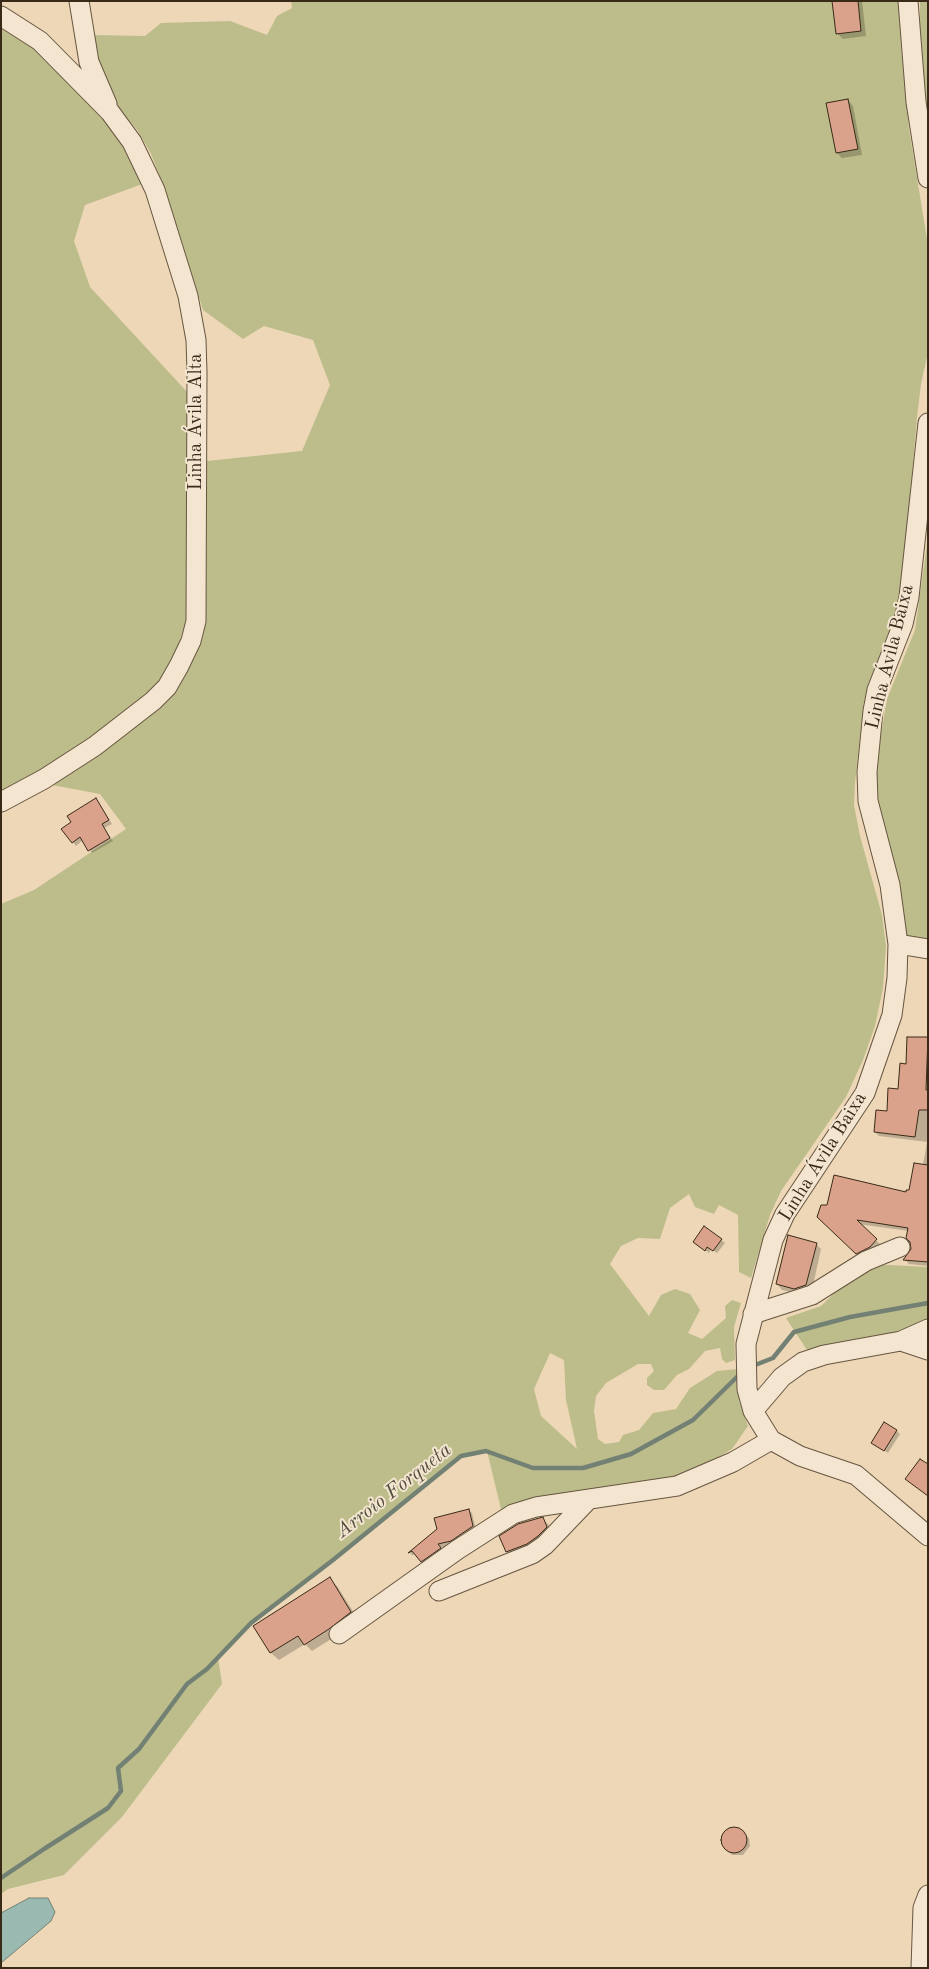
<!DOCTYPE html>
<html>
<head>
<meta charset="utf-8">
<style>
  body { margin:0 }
  #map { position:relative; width:929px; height:1969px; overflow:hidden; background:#edd7b7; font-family:"Old Standard TT",serif }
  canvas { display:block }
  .frame { position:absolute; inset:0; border:2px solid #392a18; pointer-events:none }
</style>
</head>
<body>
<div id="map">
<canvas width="929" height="1969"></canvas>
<div class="frame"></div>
</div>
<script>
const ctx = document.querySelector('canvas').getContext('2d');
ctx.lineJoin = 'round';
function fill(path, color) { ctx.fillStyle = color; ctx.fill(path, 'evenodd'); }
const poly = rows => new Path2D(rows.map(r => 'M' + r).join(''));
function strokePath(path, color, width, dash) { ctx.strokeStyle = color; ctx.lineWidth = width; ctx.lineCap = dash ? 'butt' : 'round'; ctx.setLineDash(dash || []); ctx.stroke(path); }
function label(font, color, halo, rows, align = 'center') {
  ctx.font = font + ' "Old Standard TT",serif'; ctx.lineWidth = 4; ctx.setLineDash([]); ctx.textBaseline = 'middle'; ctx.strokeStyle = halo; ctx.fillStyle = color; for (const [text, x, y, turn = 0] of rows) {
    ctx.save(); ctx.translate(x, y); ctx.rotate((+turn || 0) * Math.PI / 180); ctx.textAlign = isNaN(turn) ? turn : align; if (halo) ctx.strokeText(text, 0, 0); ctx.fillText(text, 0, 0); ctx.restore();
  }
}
fill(poly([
  [291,1,899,1,901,47,909,129,928,245,928,352,921,384,917,417,902,589,892,625,864,701,855,783,854,805,860,836,882,915,886,946,883,988,875,1026,863,1060,846,1097,781,1191,770,1215,751,1278,739,1272,738,1215,719,1205,714,1214,695,1207,689,1194,670,1208,660,1239,638,1238,621,1246,610,1264,649,1316,661,1295,675,1289,690,1294,700,1310,688,1333,702,1339,726,1318,725,1306,732,1300,741,1303,734,1327,735,1360,726,1363,722,1359,720,1348,705,1351,689,1369,677,1375,664,1390,654,1390,647,1385,647,1378,654,1371,651,1364,638,1364,606,1383,596,1396,594,1411,598,1439,605,1444,619,1442,623,1435,639,1430,653,1413,676,1409,690,1388,717,1371,738,1369,739,1401,748,1426,732,1449,692,1473,530,1501,501,1509,487,1451,461,1456,333,1560,251,1623,218,1658,222,1684,122,1817,64,1875,8,1889,1,1894,1,904,34,890,126,829,100,794,52,785,176,687,192,661,203,637,206,612,207,461,302,451,330,385,313,340,264,326,243,339,203,310,165,189,151,154,138,131,119,108,105,81,96,55,94,35,145,36,161,23,230,21,267,35,277,16,292,8],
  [550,1353,564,1360,566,1400,577,1449,541,1416,534,1389],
  [920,1,928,1,928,118,920,33],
  [1,24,37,46,105,117,128,150,145,183,85,205,74,241,90,287,189,394,187,619,176,651,165,672,152,691,93,736,59,758,18,784,1,791],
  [928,537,928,941,903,937,879,808,876,763,887,699,915,630],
  [870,1264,928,1267,928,1324,925,1326,807,1350,786,1318,821,1306,856,1272]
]), '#bdbd8b');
const water = poly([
  [29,1898,48,1898,55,1912,51,1921,1,1963,1,1913,29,1898]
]);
fill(water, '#99b9b1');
strokePath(water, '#738074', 1);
fill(poly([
  [834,1,862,1,866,36,843,39,837,33],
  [848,100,853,106,862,155,842,158,837,153],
  [99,803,112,824,104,828,113,841,92,853,83,840,76,846,63,829],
  [928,1039,928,1266,909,1264,905,1260,912,1249,909,1231,858,1224,881,1245,874,1251,861,1258,818,1217,910,1192,923,1165,927,1142,879,1136,875,1132,888,1112,899,1090,907,1065],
  [721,1240,725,1243,717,1253,711,1249,709,1253,698,1245],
  [816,1244,821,1249,812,1290,800,1294,782,1290,777,1284],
  [897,1431,900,1434,888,1453,876,1446],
  [468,1510,472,1513,476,1530,454,1544,440,1548,443,1552,425,1565,416,1554,412,1555,410,1553,439,1530],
  [543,1519,548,1524,552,1533,513,1557,507,1551],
  [329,1579,337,1586,358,1619,336,1636,312,1651,305,1644,279,1660,271,1653,255,1626],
  [731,1828,739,1829,749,1838,750,1846,743,1855,732,1855,725,1848,722,1841,724,1833]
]), '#0003');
strokePath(poly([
  [750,1367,773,1358,794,1332,850,1317,928,1303],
  [1,1878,44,1849,108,1808,121,1791,118,1768,139,1749,187,1684,207,1669,251,1623,333,1560,461,1456,486,1451,533,1468,583,1468,631,1454,693,1420,740,1374]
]), '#738074', 4.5);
const building = poly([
  [832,1,858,1,861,31,836,34,832,1],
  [848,99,858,149,836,153,826,103,848,99],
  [96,798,109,820,102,824,110,838,88,851,80,837,72,843,61,829,71,822,67,816,96,798],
  [907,1037,928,1037,926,1090,928,1090,928,1110,919,1110,915,1137,874,1132,876,1110,887,1111,888,1088,898,1089,900,1063,906,1064,907,1037],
  [914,1163,928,1165,928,1262,903,1260,911,1249,910,1242,906,1238,908,1228,857,1220,877,1239,870,1247,856,1254,817,1217,821,1205,827,1205,834,1175,906,1192,906,1190,909,1190,914,1163],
  [704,1226,722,1239,713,1251,707,1247,705,1251,693,1242,704,1226],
  [788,1235,817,1243,806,1285,794,1289,776,1284,788,1235],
  [884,1422,897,1430,884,1451,871,1443,884,1422],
  [920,1459,928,1464,928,1496,905,1479,920,1459],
  [469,1509,473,1526,451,1541,438,1544,441,1548,421,1562,412,1551,408,1553,437,1529,434,1518,469,1509],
  [543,1517,547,1527,538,1536,527,1544,506,1552,499,1536,518,1524,543,1517],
  [330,1577,351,1612,329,1629,304,1645,298,1636,270,1653,253,1626,330,1577],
  '721 1840a13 13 0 1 1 26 0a13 13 0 1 1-26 0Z'
]);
fill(building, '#daa28a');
strokePath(building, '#392a18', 1);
const minor = poly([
  [79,1,89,62,107,104],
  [908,1,916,102,928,178],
  [1,16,40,41,110,112,132,142,155,190,188,296,196,340,197,372,196,621,191,641,179,666,167,687,153,701,95,746,44,779,1,802],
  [928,423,909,597,903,624,877,690,873,711,867,772,868,801,890,885,898,944,897,978,892,1015,865,1093,785,1214,773,1240,746,1344,747,1389,753,1411,771,1440,800,1456,856,1475,928,1536],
  [898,944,928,949],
  [753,1314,812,1295,866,1261,900,1247],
  [901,1341,928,1329],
  [753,1411,782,1377,803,1362,824,1355,901,1341,928,1350],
  [439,1591,532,1554,545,1545,589,1499],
  [339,1634,457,1550,513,1514,536,1507,677,1486,733,1462,771,1440],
  [921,1968,923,1908,928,1895]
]);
strokePath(minor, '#665540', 21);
strokePath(minor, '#f3e5d0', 19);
label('19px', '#392a18', '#f3e5d0', [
  ["Linha Ávila Alta",196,422,-90],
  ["Linha Ávila Baixa",890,657,-76],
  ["Linha Ávila Baixa",823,1157,-58]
]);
label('italic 20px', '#514e3e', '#f3e5d0', [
  ["Arroio Forqueta",394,1491,-38]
]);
</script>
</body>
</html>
